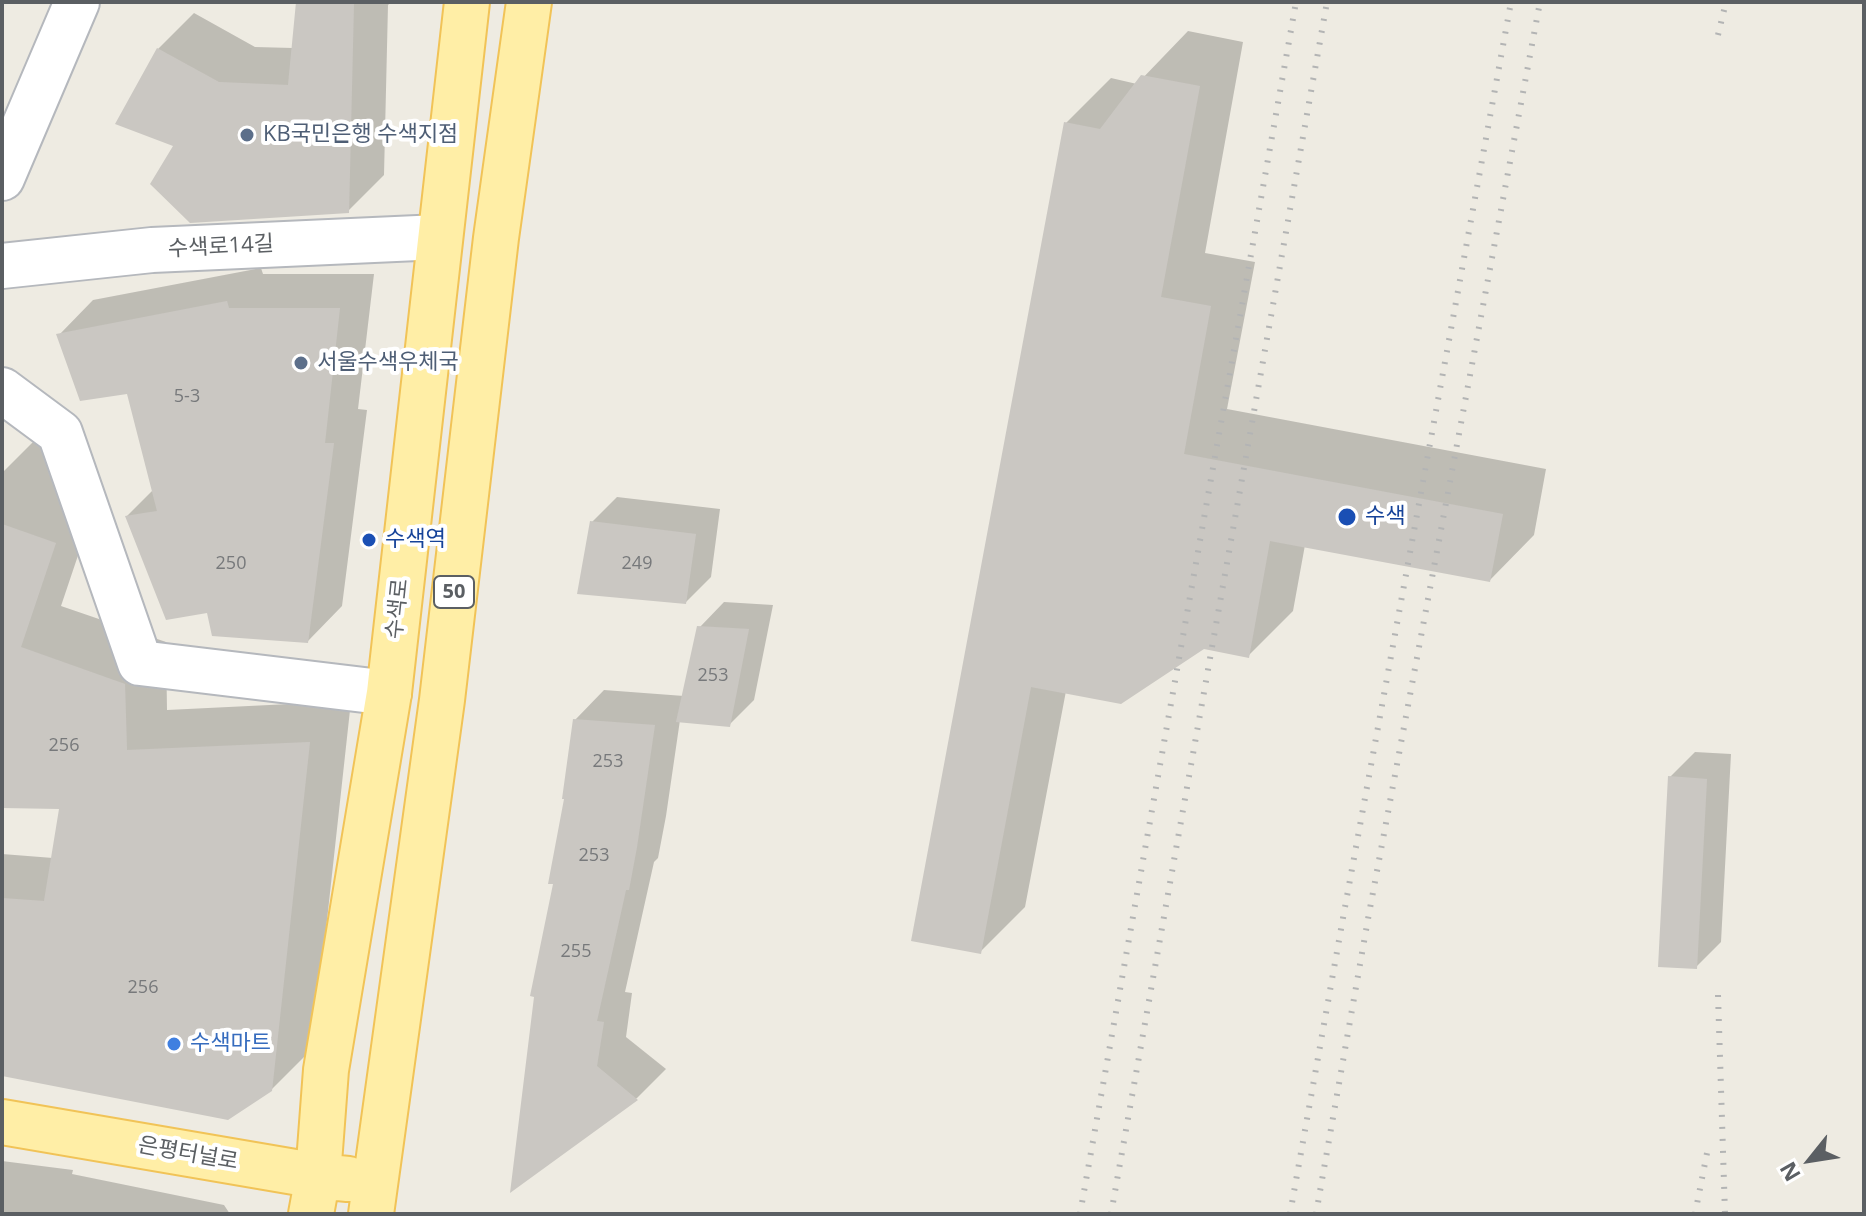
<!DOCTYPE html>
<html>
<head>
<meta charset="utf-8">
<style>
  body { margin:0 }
  #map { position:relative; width:1866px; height:1216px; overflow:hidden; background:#eeebe2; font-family:"Open Sans",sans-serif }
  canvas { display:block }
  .frame { position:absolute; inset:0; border:4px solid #5b5f63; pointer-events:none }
  .north { position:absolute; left:1770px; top:1120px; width:80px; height:80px; -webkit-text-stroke:6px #fff; paint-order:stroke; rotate:240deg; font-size:22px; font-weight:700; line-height:32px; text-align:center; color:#5b5f63 }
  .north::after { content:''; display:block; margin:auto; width:28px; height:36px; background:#5b5f63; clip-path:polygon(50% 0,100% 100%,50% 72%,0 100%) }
</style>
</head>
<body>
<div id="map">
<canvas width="1866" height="1216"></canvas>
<div class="frame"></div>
<div class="north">N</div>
</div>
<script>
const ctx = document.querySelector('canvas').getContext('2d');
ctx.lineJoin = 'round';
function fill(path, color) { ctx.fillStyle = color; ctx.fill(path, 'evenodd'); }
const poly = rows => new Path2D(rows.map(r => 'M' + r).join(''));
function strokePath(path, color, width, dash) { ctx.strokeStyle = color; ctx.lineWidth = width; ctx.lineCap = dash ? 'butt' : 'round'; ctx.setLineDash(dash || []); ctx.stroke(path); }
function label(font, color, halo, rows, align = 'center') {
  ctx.font = font + ' "Open Sans","Noto Sans KR",sans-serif'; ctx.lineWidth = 8; ctx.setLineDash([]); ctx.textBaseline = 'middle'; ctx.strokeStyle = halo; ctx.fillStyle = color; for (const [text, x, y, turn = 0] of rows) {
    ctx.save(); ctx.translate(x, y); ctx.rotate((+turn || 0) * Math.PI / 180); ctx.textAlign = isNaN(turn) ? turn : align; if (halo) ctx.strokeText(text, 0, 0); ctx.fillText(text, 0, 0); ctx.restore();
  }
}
fill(poly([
  [298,2,391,2,388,5,384,175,348,211,176,145,158,49,194,13,255,47,293,48],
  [1188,31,1243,42,1205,253,1255,262,1227,409,1546,469,1534,535,1490,580,1305,545,1293,611,1248,656,1204,647,1066,691,1025,907,980,952,1066,123,1111,78,1137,84],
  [261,268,263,274,374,274,358,409,367,410,342,606,308,641,209,610,127,516,154,489,129,391,59,335,93,300],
  [38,437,96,502,61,606,166,642,167,710,351,701,313,1048,271,1090,2,1074,2,854,53,858,61,807,2,806,2,473],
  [617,497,720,509,711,577,686,602,592,522],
  [724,602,773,605,754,700,729,725,680,720,666,816,658,858,654,862,625,992,632,993,626,1037,666,1069,637,1098,512,1188,556,883,575,720,604,690,684,696,699,628],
  [1695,752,1731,754,1721,942,1696,967,1670,777],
  [2,1161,73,1170,72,1174,224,1205,230,1214,2,1214]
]), '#0003');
fill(poly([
  [296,2,354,2,349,213,190,223,150,184,173,146,115,124,157,48,219,82,288,85],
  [1141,75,1200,86,1161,297,1211,306,1184,454,1503,514,1490,582,1270,541,1249,658,1204,649,1121,704,1031,687,981,954,911,941,1064,122,1100,129],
  [227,301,229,308,340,308,325,443,334,443,308,643,212,636,207,613,166,620,125,516,157,511,127,394,80,401,56,334],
  [590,521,696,534,686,604,577,594],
  [2,524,56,543,21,647,125,684,127,750,310,742,272,1091,228,1120,2,1076,2,898,44,901,59,809,2,808],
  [697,626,749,629,730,727,676,722],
  [573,719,655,725,637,847,629,890,626,890,597,1021,604,1022,597,1066,638,1100,510,1193,534,997,530,996,553,884,548,884,564,799,562,799],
  [1668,776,1707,779,1697,969,1658,967]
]), '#cac7c2');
const minor = poly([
  [2,178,77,2],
  [2,266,152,250,440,237],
  [2,390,60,433,140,663,389,693]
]);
const major = poly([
  [2,1122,318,1176,348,1179],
  [311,1214,318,1176,326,1070,389,693,467,2],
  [371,1214,442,700,496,238,529,2]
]);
strokePath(minor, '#b5b8bd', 48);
strokePath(major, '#f1c357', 48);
strokePath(minor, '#fff', 44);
strokePath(major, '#ffeea6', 44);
strokePath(poly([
  [1718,35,1726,2],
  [1718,995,1725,1214],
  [1080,1214,1296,2],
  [1111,1214,1327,2],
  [1290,1214,1343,918,1511,2],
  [1316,1214,1368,919,1540,2],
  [1695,1214,1708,1148]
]), '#b3b4b4', 6, [2, 10]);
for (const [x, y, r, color] of [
  [247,135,8,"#5c6f8a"],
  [301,363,8,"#5c6f8a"],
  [1347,517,10,"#1a4fb4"],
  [369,540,8,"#1a4fb4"],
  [174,1044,8,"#3f7fe0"]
]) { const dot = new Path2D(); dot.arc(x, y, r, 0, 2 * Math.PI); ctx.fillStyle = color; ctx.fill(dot); strokePath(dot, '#fff', 3); }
label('18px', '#77797b', null, [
  ["5-3",187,397],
  ["250",231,564],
  ["249",637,564],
  ["253",713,676],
  ["256",64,746],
  ["253",608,762],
  ["253",594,856],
  ["255",576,952],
  ["256",143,988]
]);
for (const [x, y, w] of [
  [454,592,40]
]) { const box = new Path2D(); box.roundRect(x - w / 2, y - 16, w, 32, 6); ctx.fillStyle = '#fff'; ctx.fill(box); strokePath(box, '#5b5f63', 2); }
label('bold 20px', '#5b5f63', null, [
  ["50",454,592]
]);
label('22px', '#4e5e75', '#fff', [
  ["KB국민은행 수색지점",263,135],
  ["서울수색우체국",317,363]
], 'left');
label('22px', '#5b5f63', '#fff', [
  ["수색로14길",221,247,-3],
  ["수색로",398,609,-84],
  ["은평터널로",188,1154,10]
]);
label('22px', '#164399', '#fff', [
  ["수색",1365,517],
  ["수색역",385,540]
], 'left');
label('22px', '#366cbe', '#fff', [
  ["수색마트",190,1044]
], 'left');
</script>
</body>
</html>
